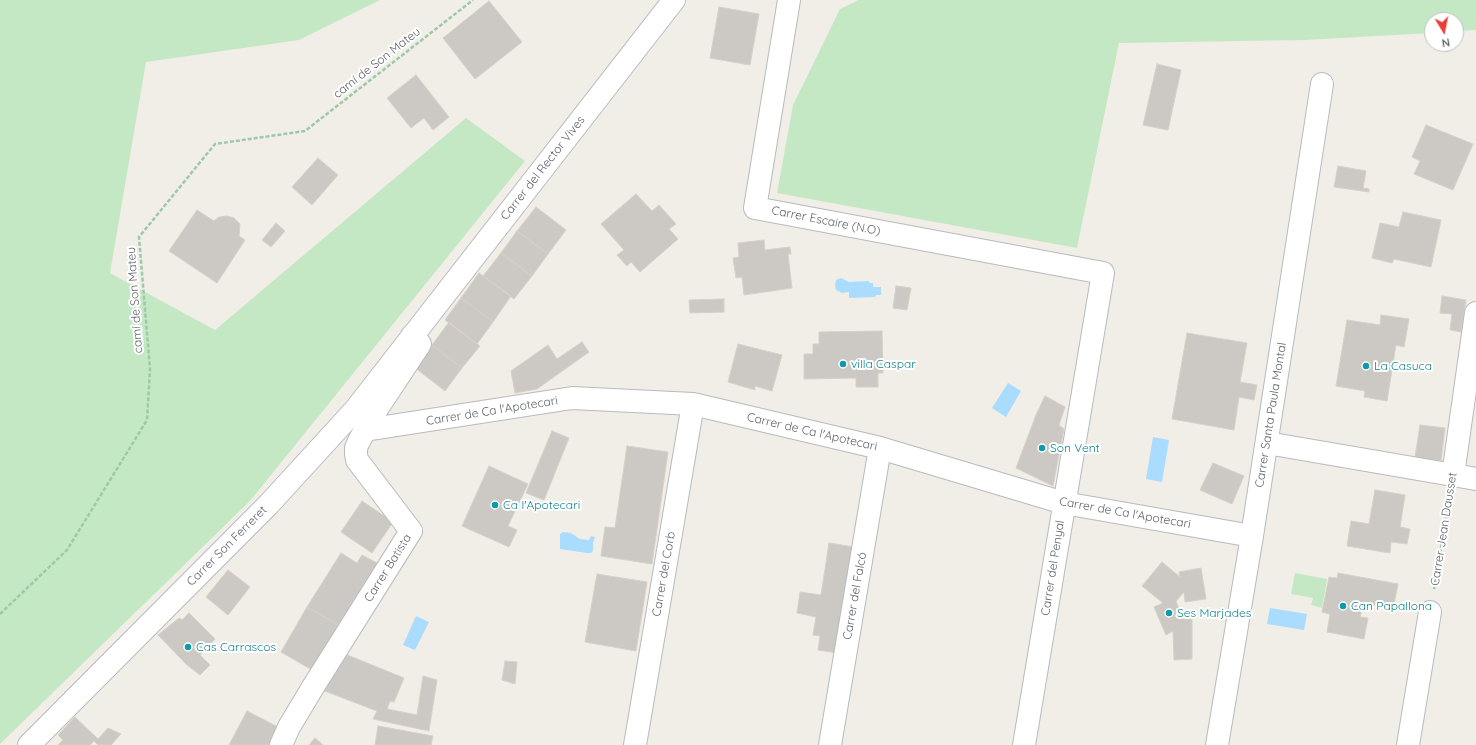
<!DOCTYPE html>
<html>
<head>
<meta charset="utf-8">
<style>
  body { margin:0 }
  #map { position:relative; width:1476px; height:745px; overflow:hidden; background:#f1eee7; font-family:Quicksand,sans-serif }
  canvas { display:block }
  .north { position:absolute; left:1424px; top:12px; width:40px; height:40px; box-sizing:border-box; background:#fff; border:1px solid #bfc1c3; border-radius:50%; rotate:170deg; font-size:11px; font-weight:700; line-height:16px; text-align:center; color:#5f6368 }
  .north::after { content:''; display:block; margin:auto; width:14px; height:18px; background:#ea3d34; clip-path:polygon(50% 0,100% 100%,50% 72%,0 100%) }
</style>
</head>
<body>
<div id="map">
<canvas width="1476" height="745"></canvas>
<div class="north">N</div>
</div>
<script>
const ctx = document.querySelector('canvas').getContext('2d');
ctx.lineJoin = 'round';
function fill(path, color) { ctx.fillStyle = color; ctx.fill(path, 'evenodd'); }
const poly = rows => new Path2D(rows.map(r => 'M' + r).join(''));
function strokePath(path, color, width, dash) { ctx.strokeStyle = color; ctx.lineWidth = width; ctx.lineCap = dash ? 'butt' : 'round'; ctx.setLineDash(dash || []); ctx.stroke(path); }
function label(font, color, halo, rows, align = 'center') {
  ctx.font = font + ' Quicksand,sans-serif'; ctx.lineWidth = 4; ctx.setLineDash([]); ctx.textBaseline = 'middle'; ctx.strokeStyle = halo; ctx.fillStyle = color; for (const [text, x, y, turn = 0] of rows) {
    ctx.save(); ctx.translate(x, y); ctx.rotate((+turn || 0) * Math.PI / 180); ctx.textAlign = isNaN(turn) ? turn : align; if (halo) ctx.strokeText(text, 0, 0); ctx.fillText(text, 0, 0); ctx.restore();
  }
}
fill(poly([
  [0,0,380,0,299,40,146,62,110,273,215,330,466,118,525,161,250,501,0,744],
  [859,0,1476,0,1476,30,1456,31,1456,20,1432,20,1432,33,1305,40,1119,43,1077,248,777,193,793,105,840,9],
  [1295,573,1327,579,1322,608,1311,605,1313,598,1291,594]
]), '#c5e8c4');
fill(poly([
  [841,278,849,282,869,281,869,283,873,283,873,287,881,287,881,295,876,295,875,297,849,298,849,292,842,293,836,290,835,285,836,280],
  [1008,383,1021,391,1006,417,992,408],
  [1153,437,1169,440,1162,482,1146,479],
  [563,532,571,533,580,539,589,540,591,536,595,537,593,543,593,551,591,553,587,553,560,549,560,534],
  [1270,608,1307,614,1304,630,1267,624],
  [416,616,429,622,415,650,403,645]
]), '#a9dcff');
const building = poly([
  [489,1,522,42,475,79,443,38,489,1],
  [719,7,759,14,750,65,710,58,719,7],
  [1157,64,1181,70,1168,130,1143,125,1157,64],
  [416,75,449,117,433,130,424,118,411,128,387,98,416,75],
  [1426,125,1473,144,1453,190,1414,174,1420,161,1412,157,1426,125],
  [318,158,338,175,312,205,292,187,318,158],
  [1338,166,1366,171,1363,188,1369,189,1369,192,1334,187,1338,166],
  [636,194,652,211,659,205,676,224,669,229,678,239,640,272,631,262,627,266,617,255,624,250,601,224,636,194],
  [536,207,566,230,548,254,517,231,536,207],
  [197,210,214,221,219,217,227,216,234,218,240,224,239,236,245,240,217,283,169,251,197,210],
  [1403,212,1441,220,1431,267,1394,259,1392,263,1372,258,1380,223,1399,227,1403,212],
  [276,223,285,231,271,247,262,240,276,223],
  [517,231,548,254,532,276,501,253,517,231],
  [764,240,765,250,790,247,791,254,788,254,792,288,744,295,742,277,736,278,733,258,739,257,738,243,764,240],
  [501,253,532,276,514,299,483,276,501,253],
  [479,273,511,296,493,322,461,298,479,273],
  [896,286,911,288,907,310,893,308,896,286],
  [1442,296,1466,300,1461,332,1450,330,1452,314,1440,313,1442,296],
  [461,298,493,322,477,344,445,320,461,298],
  [724,299,724,312,690,313,689,300,724,299],
  [1381,315,1409,319,1404,347,1396,345,1387,401,1364,397,1365,391,1336,386,1347,320,1380,325,1381,315],
  [449,322,480,346,462,368,432,345,449,322],
  [882,331,883,373,878,373,878,387,856,387,856,378,804,379,804,354,813,354,813,344,819,344,819,332,882,331],
  [1187,333,1247,343,1240,382,1257,385,1254,400,1239,397,1234,430,1172,419,1187,333],
  [582,342,589,352,537,389,515,393,511,371,548,345,557,359,582,342],
  [738,344,782,355,772,391,755,386,755,390,728,382,738,344],
  [432,345,462,368,445,391,414,367,432,345],
  [1045,396,1065,407,1059,425,1064,429,1053,486,1016,468,1036,415,1045,396],
  [1420,425,1445,428,1441,461,1415,457,1420,425],
  [552,431,569,438,544,500,526,493,552,431],
  [627,446,668,452,652,564,601,556,605,527,615,528,627,446],
  [1213,463,1244,476,1232,504,1200,490,1213,463],
  [489,466,528,484,508,526,517,530,509,547,462,526,489,466],
  [1375,490,1405,495,1400,527,1410,529,1407,544,1391,542,1390,553,1347,546,1351,521,1369,524,1375,490],
  [362,501,393,522,372,553,341,532,362,501],
  [829,543,854,547,837,653,818,650,820,636,813,635,816,617,797,613,800,592,821,595,829,543],
  [341,553,357,563,362,555,377,563,338,625,307,607,341,553],
  [1162,562,1180,577,1179,572,1201,568,1206,599,1185,602,1184,592,1176,601,1183,619,1192,619,1192,659,1174,660,1173,631,1166,635,1154,607,1163,603,1142,586,1162,562],
  [228,570,250,587,228,615,206,597,228,570],
  [1338,573,1398,584,1393,609,1363,603,1360,617,1368,618,1364,639,1327,632,1330,614,1322,612,1329,577,1337,578,1338,573],
  [597,574,647,582,636,651,585,642,597,574],
  [307,607,338,625,312,670,281,652,307,607],
  [189,613,215,639,200,655,210,665,200,675,187,665,158,635,179,618,182,620,189,613],
  [345,654,404,678,394,702,390,701,387,709,417,715,423,676,437,680,429,731,373,719,377,711,322,690,345,654],
  [505,661,517,662,515,684,502,680,505,661],
  [247,711,278,727,268,745,229,745,247,711],
  [75,717,98,739,108,728,121,734,111,745,98,745,94,741,90,745,58,745,63,740,58,735,75,717],
  [378,726,433,736,431,745,375,745,378,726],
  [315,738,323,745,309,745,315,738]
]);
fill(building, '#ccc9c5');
strokePath(building, '#d6d0c6', 1);
const minor = poly([
  [789,0,755,208,1103,273,1024,745],
  [365,430,572,398,693,404,880,448,1064,503,1252,536],
  [1267,443,1476,479],
  [1453,475,1476,313],
  [281,745,289,727,313,687,411,531,357,460,356,454,356,448,359,441,377,409,420,344,412,336],
  [635,745,693,404],
  [830,745,880,448],
  [1217,745,1252,536,1322,84],
  [1408,745,1430,612]
]);
const tertiary = poly([
  [29,745,269,504,355,410,674,0]
]);
strokePath(minor, '#b8babe', 24);
strokePath(tertiary, '#b8babe', 24);
strokePath(poly([
  [1434,589,1449,500],
  [0,614,67,550,147,420,150,369,139,237,215,144,305,131,473,0]
]), '#9dc9a8', 2.5, [4, 2]);
strokePath(minor, '#fff', 22);
strokePath(tertiary, '#fff', 22);
for (const [x, y, r, color] of [
  [843,364,4,"#0f9aa8"],
  [1366,366,4,"#0f9aa8"],
  [1042,448,4,"#0f9aa8"],
  [495,505,4,"#0f9aa8"],
  [1343,606,4,"#0f9aa8"],
  [1169,613,4,"#0f9aa8"],
  [188,647,4,"#0f9aa8"]
]) { const dot = new Path2D(); dot.arc(x, y, r, 0, 2 * Math.PI); ctx.fillStyle = color; ctx.fill(dot); strokePath(dot, '#fff', 1.5); }
label('12px', '#5f6368', '#fff', [
  ["camí de Son Mateu",377,63,-38],
  ["Carrer del Rector Vives",543,168,-52],
  ["Carrer Escaire (N.O)",826,221,11],
  ["camí de Son Mateu",135,300,-94],
  ["Carrer de Ca l'Apotecari",492,411,-9],
  ["Carrer Santa Paula Montal",1271,415,-81],
  ["Carrer de Ca l'Apotecari",812,432,13],
  ["Carrer de Ca l'Apotecari",1125,513,10],
  ["Carrer Jean Dausset",1444,529,-81],
  ["Carrer Son Ferreret",227,546,-45],
  ["Carrer Batista",388,568,-58],
  ["Carrer del Penyal",1053,568,-81],
  ["Carrer del Corb",664,574,-80],
  ["Carrer del Falcó",855,596,-80]
]);
label('12px', '#0d838f', '#fff', [
  ["villa Caspar",851,364],
  ["La Casuca",1374,366],
  ["Son Vent",1050,448],
  ["Ca l'Apotecari",503,505],
  ["Can Papallona",1351,606],
  ["Ses Marjades",1177,613],
  ["Cas Carrascos",196,647]
], 'left');
</script>
</body>
</html>
